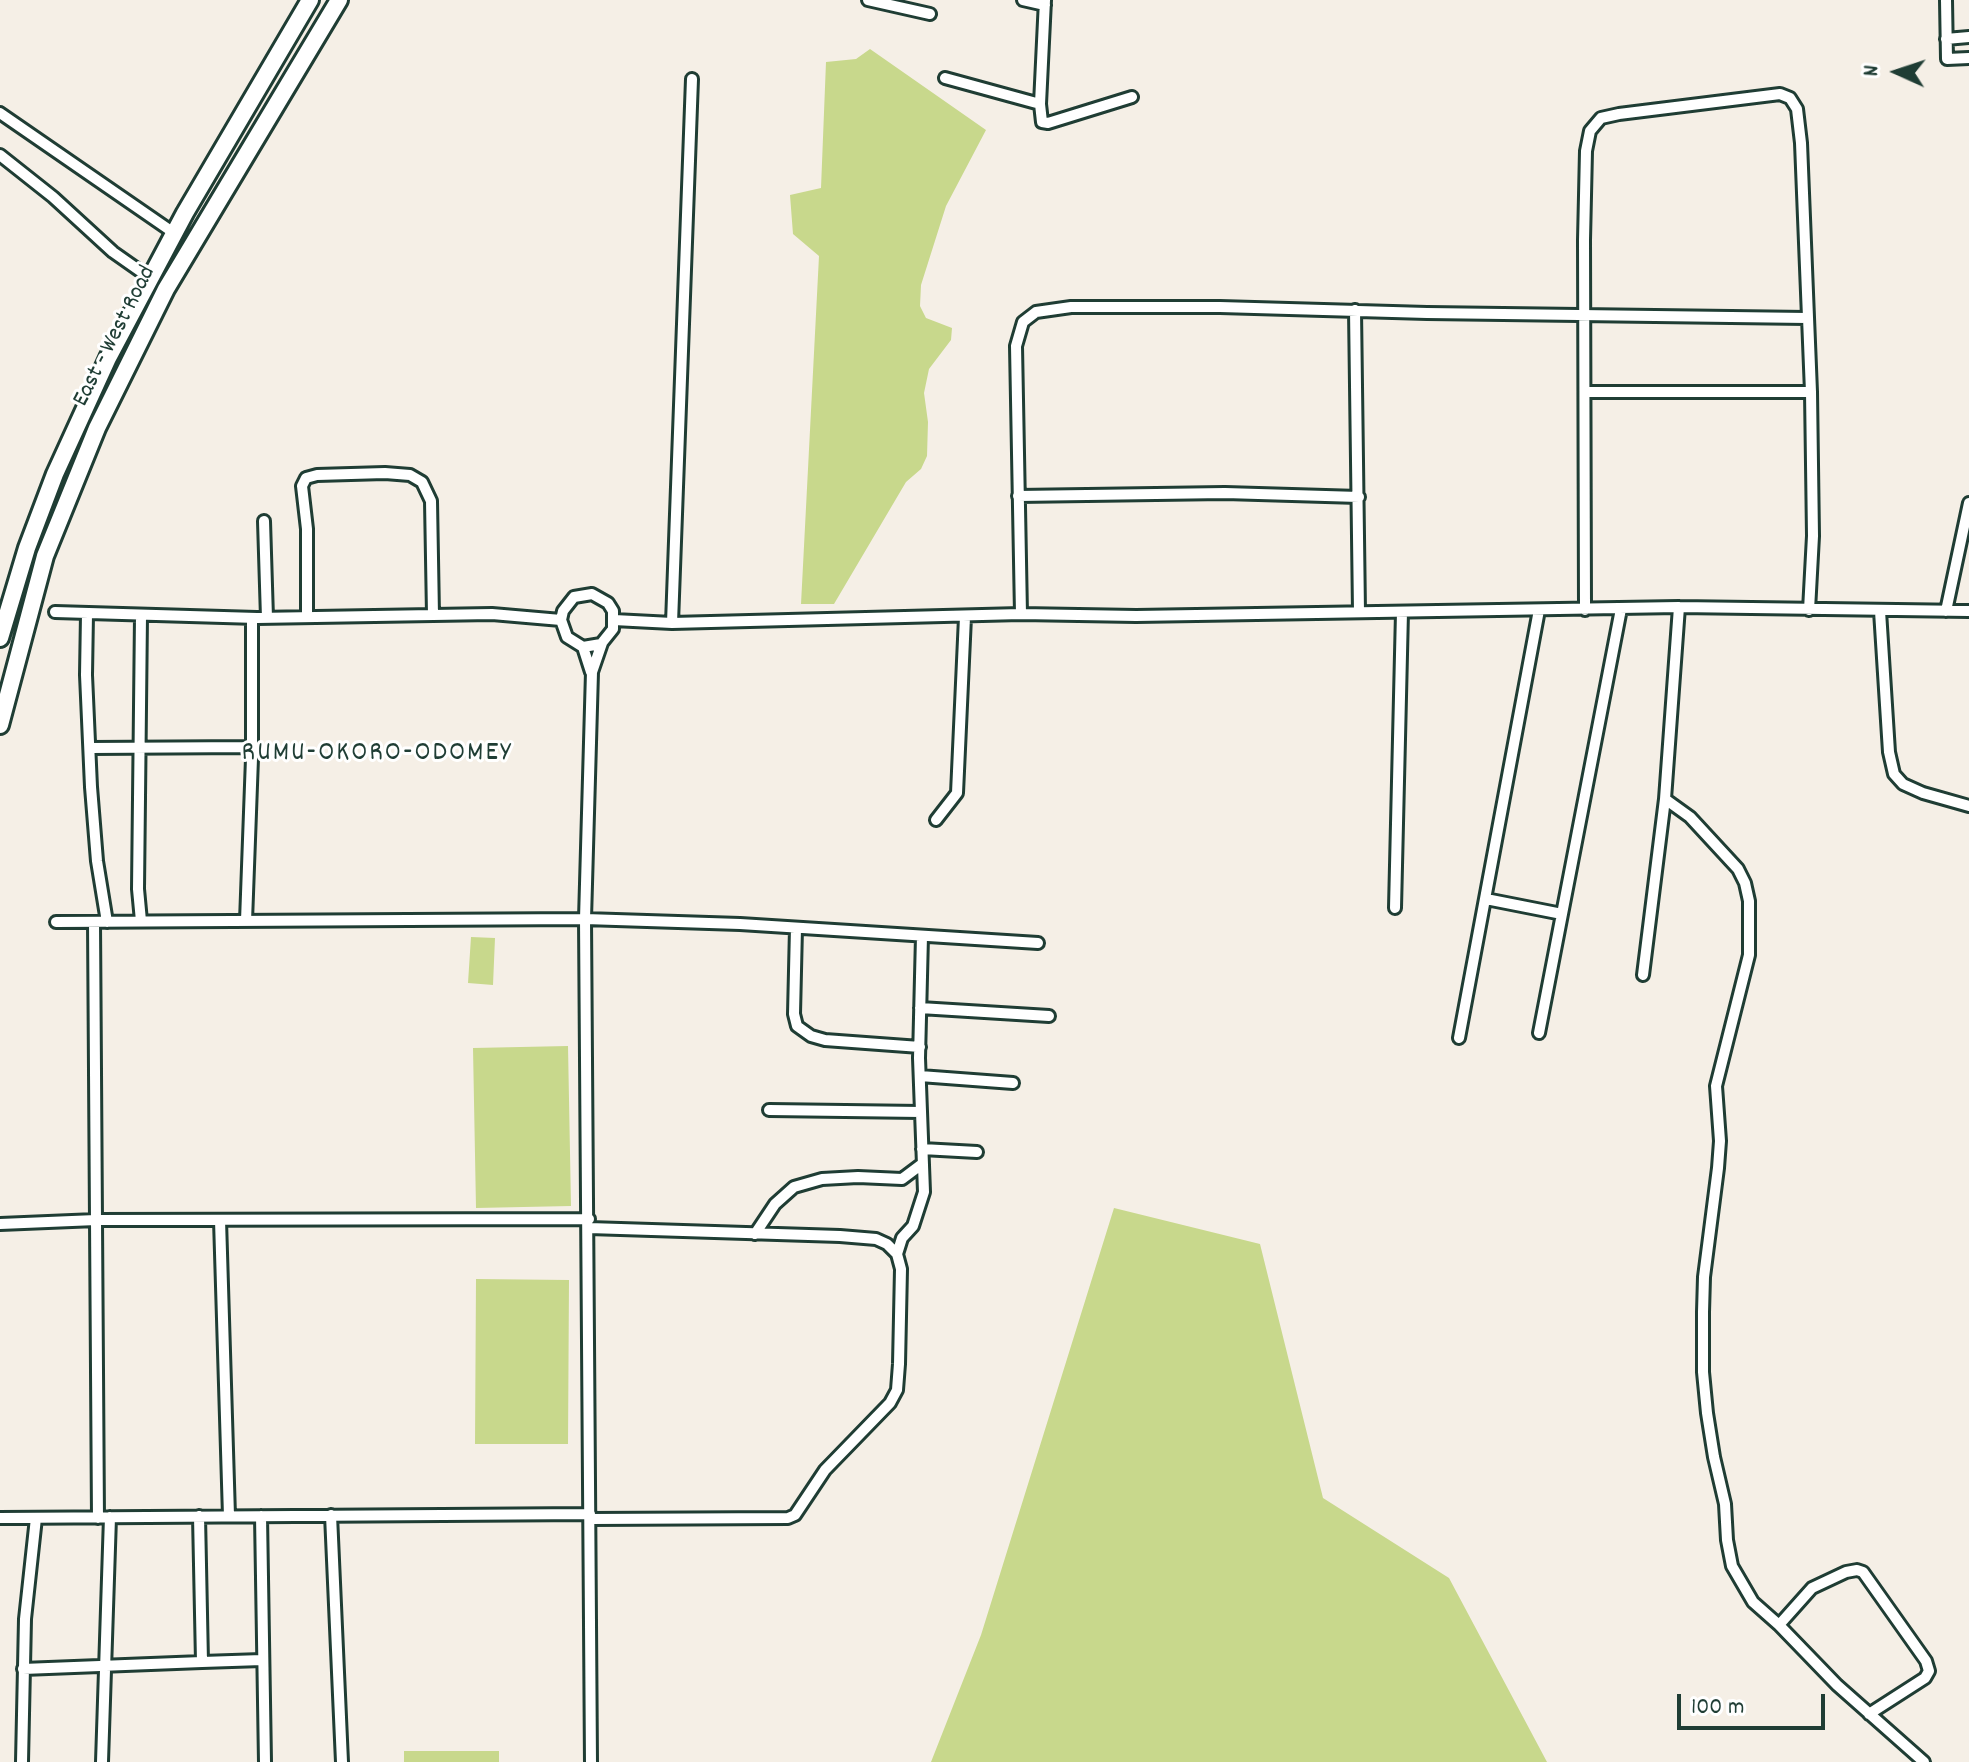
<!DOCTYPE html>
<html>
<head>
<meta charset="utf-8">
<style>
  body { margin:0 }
  #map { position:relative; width:1969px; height:1762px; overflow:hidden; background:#f5efe6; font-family:Dekko,sans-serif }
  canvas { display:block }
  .north { position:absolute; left:1857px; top:32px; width:80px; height:80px; -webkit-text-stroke:6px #fff; paint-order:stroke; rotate:273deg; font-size:22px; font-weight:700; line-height:32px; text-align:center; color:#1f3d34 }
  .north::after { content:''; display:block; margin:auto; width:28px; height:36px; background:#1f3d34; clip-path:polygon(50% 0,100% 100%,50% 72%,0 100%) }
  .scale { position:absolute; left:1677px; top:1694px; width:148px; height:36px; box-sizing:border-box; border:4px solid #1f3d34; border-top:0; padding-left:10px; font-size:24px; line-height:28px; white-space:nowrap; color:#1f3d34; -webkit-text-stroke:6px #fff; paint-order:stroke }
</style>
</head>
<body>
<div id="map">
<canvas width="1969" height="1762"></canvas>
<div class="north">N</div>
<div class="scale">100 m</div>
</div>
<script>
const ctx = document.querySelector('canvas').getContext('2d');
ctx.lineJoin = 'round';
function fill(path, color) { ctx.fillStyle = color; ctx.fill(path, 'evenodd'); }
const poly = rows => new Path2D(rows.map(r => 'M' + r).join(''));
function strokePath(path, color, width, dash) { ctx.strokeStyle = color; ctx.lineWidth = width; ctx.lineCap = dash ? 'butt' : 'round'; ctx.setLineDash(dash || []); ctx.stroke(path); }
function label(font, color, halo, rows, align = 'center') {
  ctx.font = font + ' Dekko,sans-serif'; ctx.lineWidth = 6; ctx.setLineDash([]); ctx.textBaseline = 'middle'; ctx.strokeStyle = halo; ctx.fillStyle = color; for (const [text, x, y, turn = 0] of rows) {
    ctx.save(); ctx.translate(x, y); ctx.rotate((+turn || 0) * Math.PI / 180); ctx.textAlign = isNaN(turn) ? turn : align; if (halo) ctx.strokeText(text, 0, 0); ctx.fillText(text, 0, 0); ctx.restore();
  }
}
fill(poly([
  [870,49,986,130,946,206,921,285,920,306,926,318,952,328,951,340,929,369,924,393,928,422,927,456,921,469,906,482,834,604,801,604,819,256,793,234,790,195,821,188,826,62,856,59],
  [471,937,495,938,493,985,468,983],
  [568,1046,571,1206,476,1208,473,1048],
  [1114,1208,1260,1244,1323,1498,1449,1578,1547,1762,931,1762,981,1635],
  [476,1279,569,1280,568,1444,475,1444],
  [404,1751,499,1751,499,1762,404,1762]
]), '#c8d88c');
const minor = poly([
  [868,0,930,14],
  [1023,0,1045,5],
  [1045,0,1040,104,1042,122,1048,123,1132,97],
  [1946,0,1947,59,1969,58],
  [1946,39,1969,37],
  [945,78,1040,104],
  [0,113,174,233],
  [0,155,53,197,113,252,150,278],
  [1355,310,1359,612],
  [1585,392,1811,392],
  [1018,496,1225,493,1359,497],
  [264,521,267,618],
  [1585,610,1584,240,1586,151,1590,131,1601,118,1619,114,1780,94,1790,98,1797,109,1801,143,1811,392,1813,536,1809,610],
  [1880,611,1889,752,1894,774,1903,784,1923,793,1969,806],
  [1946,611,1969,503],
  [55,612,257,618,492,614,561,620],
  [87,614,86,675,91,787,97,861,107,922],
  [1021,614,1016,346,1023,322,1036,312,1071,307,1220,307,1427,313,1807,318],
  [141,616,138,889,141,921],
  [307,617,307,529,302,486,306,478,317,475,385,473,410,475,422,482,431,501,433,615],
  [614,620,672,623,1021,614,1136,616,1679,607,1969,611],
  [672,623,692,79],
  [583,647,601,644,613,629,613,611,608,603,592,594,574,597,563,611,561,620,567,637,583,647,591,672],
  [90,748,252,747],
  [1665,799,1690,817,1738,869,1745,883,1749,901,1749,955,1716,1086,1720,1141,1718,1168,1704,1277,1703,1312,1703,1372,1707,1413,1714,1457,1725,1504,1727,1540,1732,1566,1753,1602,1779,1625,1837,1685,1924,1762],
  [936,820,957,793,965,617],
  [1486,899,1562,914],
  [1395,908,1402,612],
  [246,921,252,758,252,618],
  [56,922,585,919,740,924,1038,943],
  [94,922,98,1518],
  [796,928,794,1014,797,1026,811,1036,825,1040,920,1047],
  [1643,975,1665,799,1679,607],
  [920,1008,1049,1016],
  [1539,1033,1621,609],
  [1459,1038,1539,610],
  [920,1076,1013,1083],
  [769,1110,921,1112],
  [922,1149,977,1152],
  [220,1220,229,1516],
  [0,1224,96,1220,589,1219],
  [589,1228,840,1236,876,1239,887,1244,897,1254],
  [755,1234,775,1204,794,1187,822,1179,858,1177,902,1179,922,1164],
  [331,1515,342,1762],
  [199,1516,202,1662,262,1660],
  [261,1516,265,1762],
  [0,1518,590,1514],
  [590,1519,788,1518,795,1515,825,1470,890,1403,897,1390,899,1364,901,1269,897,1254,902,1238,913,1226,924,1192,919,1058,922,936],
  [1779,1625,1812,1588,1846,1572,1857,1570,1863,1572,1926,1661,1929,1671,1925,1678,1869,1714],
  [23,1669,202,1662],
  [22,1762,25,1619,36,1518],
  [102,1762,110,1517],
  [591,1762,585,919,592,672,602,643]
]);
const primary = poly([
  [0,638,27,548,55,474,108,358,185,213,310,0],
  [0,725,45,556,97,428,166,289,339,0]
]);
strokePath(minor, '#1f3d34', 16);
strokePath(primary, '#1f3d34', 22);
strokePath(minor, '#fff', 10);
strokePath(primary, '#fff', 16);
label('24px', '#1f3d34', '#fff', [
  ["East - West Road",116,337,-63]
]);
ctx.letterSpacing = '2px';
label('28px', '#1f3d34', '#fff', [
  ["RUMU-OKORO-ODOMEY",377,755]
]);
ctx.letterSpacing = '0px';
</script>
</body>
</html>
